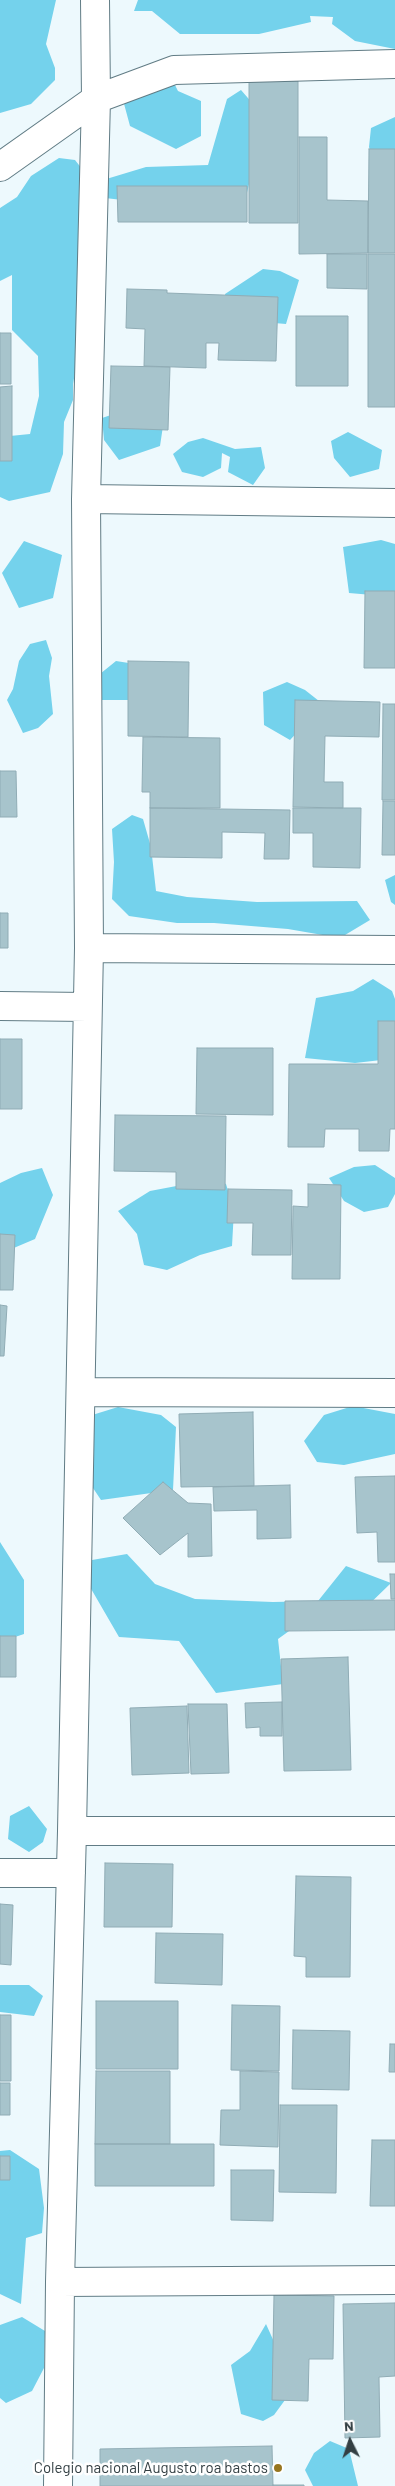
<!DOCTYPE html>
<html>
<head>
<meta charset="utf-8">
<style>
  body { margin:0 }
  #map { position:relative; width:395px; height:2486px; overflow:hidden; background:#edf9fd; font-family:Barlow,sans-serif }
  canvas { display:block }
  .north { position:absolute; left:325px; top:2416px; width:50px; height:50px; -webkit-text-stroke:4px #fff; paint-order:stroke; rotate:356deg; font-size:14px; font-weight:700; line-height:20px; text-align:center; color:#333f43 }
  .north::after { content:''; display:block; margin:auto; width:18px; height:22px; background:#333f43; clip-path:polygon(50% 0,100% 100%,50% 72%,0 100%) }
</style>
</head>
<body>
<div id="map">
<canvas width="395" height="2486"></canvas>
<div class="north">N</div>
</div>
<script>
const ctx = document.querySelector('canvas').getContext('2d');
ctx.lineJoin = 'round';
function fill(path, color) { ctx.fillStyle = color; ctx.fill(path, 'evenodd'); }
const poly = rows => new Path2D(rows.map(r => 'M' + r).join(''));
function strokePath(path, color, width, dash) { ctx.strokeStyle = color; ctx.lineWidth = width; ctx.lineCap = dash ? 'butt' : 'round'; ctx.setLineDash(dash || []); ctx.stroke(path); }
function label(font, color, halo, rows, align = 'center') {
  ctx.font = font + ' Barlow,sans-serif'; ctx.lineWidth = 5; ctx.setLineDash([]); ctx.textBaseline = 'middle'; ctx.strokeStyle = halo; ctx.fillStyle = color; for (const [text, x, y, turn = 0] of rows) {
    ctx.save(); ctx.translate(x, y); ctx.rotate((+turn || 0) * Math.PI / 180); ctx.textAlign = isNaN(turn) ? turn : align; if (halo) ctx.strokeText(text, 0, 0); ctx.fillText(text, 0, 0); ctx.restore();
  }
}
fill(poly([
  [0,0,56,0,46,44,55,68,55,80,31,104,0,113],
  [138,0,395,0,395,49,355,41,332,24,333,17,310,16,311,22,259,34,180,34,152,11,134,11],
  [173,81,178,91,201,101,201,136,176,149,130,126,123,100],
  [241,90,254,105,258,146,246,197,157,204,105,198,103,180,146,167,208,165,227,99],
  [395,117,395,166,373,160,369,147,371,128],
  [59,158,75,160,86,174,80,344,73,384,73,400,64,422,63,454,50,492,9,501,0,497,0,437,30,434,39,396,38,356,12,330,12,275,0,281,0,208,17,197,31,176],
  [263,269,280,271,299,280,286,324,227,319,225,294],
  [129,409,163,426,160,446,119,460,104,440,102,418],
  [348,432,382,450,379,469,350,477,334,458,331,441],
  [203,438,235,449,261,447,265,468,253,485,228,472,230,457,222,453,221,468,203,477,182,472,173,454,188,442],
  [381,540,395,544,395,594,384,596,349,593,343,547],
  [24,541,62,555,53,598,19,608,2,573],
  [46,640,52,658,49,676,53,714,38,728,23,733,7,700,13,689,19,661,30,644],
  [116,661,135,664,129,700,95,700,95,678],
  [287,682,305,690,319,701,308,721,290,740,264,725,263,692],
  [132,815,143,819,151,847,156,891,187,897,257,902,357,901,370,920,340,938,288,929,214,923,177,923,129,916,112,899,114,862,112,829],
  [395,875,395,905,391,902,385,880],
  [373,979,392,991,395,999,395,1055,390,1059,355,1063,305,1058,316,998,353,991],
  [375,1165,395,1178,395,1194,388,1207,364,1212,344,1201,329,1178,354,1167],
  [42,1168,53,1195,35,1239,9,1250,0,1247,0,1183,21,1173],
  [206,1173,226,1184,234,1210,232,1246,200,1255,167,1270,144,1265,137,1234,118,1211,150,1191,187,1184],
  [353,1406,395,1414,395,1454,344,1465,317,1462,304,1441,324,1415],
  [118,1407,161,1415,176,1427,173,1490,101,1500,81,1470,89,1416],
  [0,1542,24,1580,24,1634,0,1642],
  [127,1554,155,1584,195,1599,273,1602,318,1601,346,1566,391,1583,357,1616,303,1621,278,1639,283,1684,216,1693,179,1641,119,1637,90,1587,92,1560],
  [29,1806,47,1829,43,1842,29,1852,8,1839,10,1816],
  [0,1985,29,1985,43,1996,34,2016,0,2012],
  [10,2150,39,2169,44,2208,42,2233,26,2238,21,2304,0,2294,0,2151],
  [22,2317,45,2331,44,2368,32,2391,6,2403,0,2398,0,2325],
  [266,2324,284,2364,285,2400,274,2415,263,2421,241,2414,231,2365,250,2351],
  [330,2441,349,2449,358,2486,313,2486,305,2470,314,2453]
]), '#74d2ec');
const building = poly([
  [249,81,298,81,298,223,249,223,249,81],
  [299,137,327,137,327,200,368,201,368,253,299,254,299,137],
  [369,149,395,149,395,253,368,253,369,149],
  [117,186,247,186,247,222,118,222,117,186],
  [327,254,367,254,367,289,327,288,327,254],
  [368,254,395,254,395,407,368,407,368,254],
  [127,289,167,290,167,293,278,297,276,361,218,360,219,343,206,343,206,368,144,366,145,329,126,328,127,289],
  [296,316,348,316,348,386,296,386,296,316],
  [0,333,11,333,11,384,0,384,0,333],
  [111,366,170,367,168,430,109,428,111,366],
  [12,386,12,461,0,461,0,387,12,386],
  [365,591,395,591,395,668,364,668,365,591],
  [128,661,189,662,188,737,128,736,128,661],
  [295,700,380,702,379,737,325,736,324,782,343,782,343,808,293,807,295,700],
  [383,704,395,704,395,800,382,800,383,704],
  [143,737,220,738,220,808,150,808,150,792,142,792,143,737],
  [0,771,16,771,17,817,0,817,0,771],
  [383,801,395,801,395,855,382,855,383,801],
  [150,808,290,810,289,859,264,859,265,833,222,832,222,858,150,857,150,808],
  [293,808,361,808,360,868,313,867,313,833,293,833,293,808],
  [0,913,8,913,8,948,0,948,0,913],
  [378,1021,395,1021,395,1129,390,1129,389,1151,359,1151,359,1129,325,1129,324,1147,288,1147,289,1064,378,1064,378,1021],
  [0,1039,22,1039,22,1109,0,1109,0,1039],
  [197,1048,273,1048,273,1115,196,1114,197,1048],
  [115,1115,226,1116,225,1190,176,1189,176,1172,114,1171,115,1115],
  [308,1184,341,1185,340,1279,292,1279,293,1206,308,1207,308,1184],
  [228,1189,292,1190,291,1255,252,1255,253,1223,227,1223,228,1189],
  [0,1234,15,1235,13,1290,0,1290,0,1234],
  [0,1305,7,1306,4,1356,0,1356,0,1305],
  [253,1412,254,1486,181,1487,179,1414,253,1412],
  [395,1476,395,1562,378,1562,377,1532,357,1533,355,1477,395,1476],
  [163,1482,188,1503,211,1504,212,1556,188,1557,188,1533,160,1555,123,1518,163,1482],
  [290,1485,291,1538,257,1539,257,1510,214,1511,213,1487,290,1485],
  [390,1574,395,1574,395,1599,391,1599,390,1574],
  [395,1600,395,1630,285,1631,285,1601,395,1600],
  [0,1636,16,1636,16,1677,0,1677,0,1636],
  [348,1657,351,1770,284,1771,281,1659,348,1657],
  [282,1702,282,1736,260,1736,260,1727,246,1728,245,1703,282,1702],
  [188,1704,227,1704,229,1773,191,1774,188,1704],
  [187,1706,189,1773,132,1775,130,1708,187,1706],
  [105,1863,173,1864,172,1927,104,1927,105,1863],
  [296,1876,351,1877,350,1977,306,1977,306,1957,294,1956,296,1876],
  [0,1904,13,1905,11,1965,0,1964,0,1904],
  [156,1933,223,1934,222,1985,155,1983,156,1933],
  [96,2001,178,2001,178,2069,96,2069,96,2001],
  [232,2005,280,2006,279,2071,231,2070,232,2005],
  [0,2015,11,2015,11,2081,0,2081,0,2015],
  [293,2030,350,2031,349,2090,292,2089,293,2030],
  [390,2044,395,2044,395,2072,389,2072,390,2044],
  [96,2071,170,2071,170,2144,95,2144,96,2071],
  [240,2071,279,2072,278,2147,220,2145,221,2110,240,2110,240,2071],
  [0,2083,10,2083,10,2115,0,2115,0,2083],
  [280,2105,337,2105,336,2193,279,2192,280,2105],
  [372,2140,395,2140,395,2206,370,2206,372,2140],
  [95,2144,214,2144,214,2186,95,2186,95,2144],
  [0,2156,10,2156,10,2180,0,2180,0,2156],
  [231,2170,274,2170,273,2221,231,2220,231,2170],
  [274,2295,334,2296,333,2359,309,2359,308,2401,272,2400,274,2295],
  [395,2303,395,2376,379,2377,380,2437,345,2438,343,2304,395,2303],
  [272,2446,273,2486,100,2486,100,2449,272,2446],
  [273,2485,304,2485,304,2486,273,2486,273,2485]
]);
fill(building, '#a7c4cc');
strokePath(building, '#90acb5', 1);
const street = poly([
  [0,167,96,99,174,70,395,64],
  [86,499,395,503],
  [89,948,395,950],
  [0,1006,87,1007],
  [81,1392,395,1393],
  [72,1831,395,1831],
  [0,1873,71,1873],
  [60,2282,395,2280],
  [58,2486,60,2282,72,1831,89,948,86,499,96,99,95,0]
]);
strokePath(street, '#617c85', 30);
strokePath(street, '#fff', 28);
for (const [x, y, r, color] of [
  [278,2468,5,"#97761f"]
]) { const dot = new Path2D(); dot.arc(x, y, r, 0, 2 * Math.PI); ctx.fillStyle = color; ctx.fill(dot); strokePath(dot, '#fff', 2); }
label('15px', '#333f43', '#fff', [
  ["Colegio nacional Augusto roa bastos",268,2468]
], 'right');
</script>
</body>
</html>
